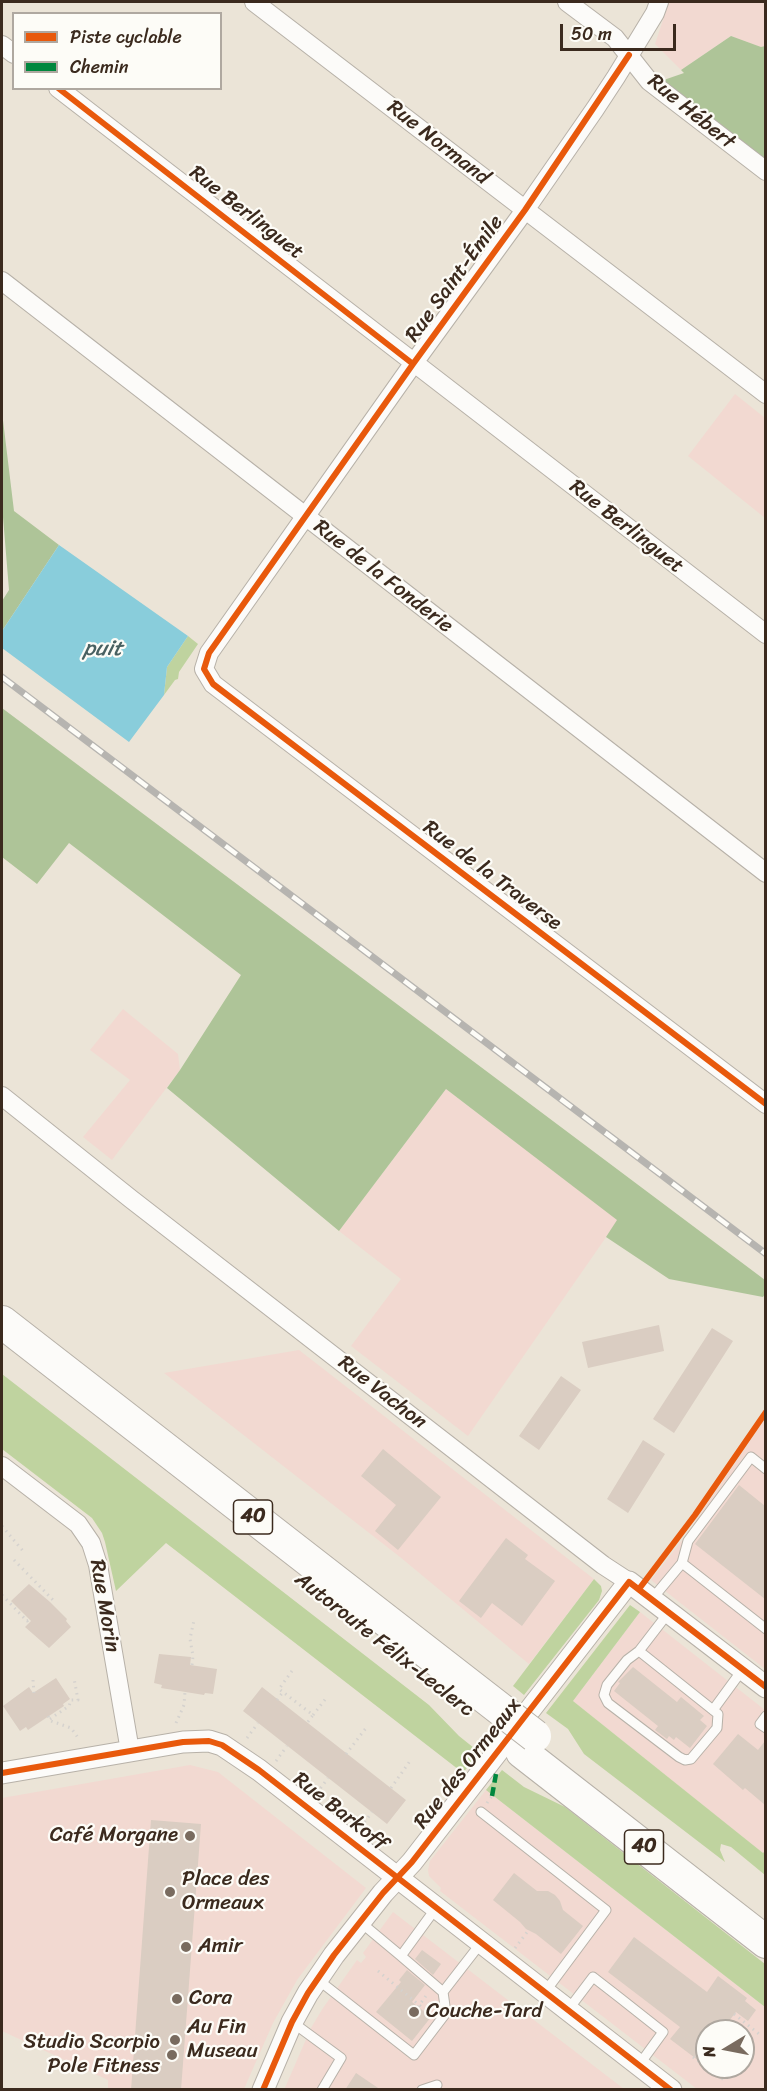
<!DOCTYPE html>
<html>
<head>
<meta charset="utf-8">
<style>
  body { margin:0 }
  #map { position:relative; width:767px; height:2091px; overflow:hidden; background:#ebe4d7; font-family:Sriracha,sans-serif }
  canvas { display:block }
  .frame { position:absolute; inset:0; border:3px solid #3b2a1e; pointer-events:none }
  .legend { position:absolute; left:12px; top:12px; width:210px; height:78px; box-sizing:border-box; background:#fdfcf7; border:2px solid #afa8a0; margin:0; padding:8px 10px; list-style:none; font-size:18px; color:#3b2a1e }
  .legend li { display:flex; align-items:center; gap:12px; height:30px }
  .legend b { width:30px; border:2px solid #afa8a0 }
  .north { position:absolute; left:695px; top:2019px; width:60px; height:60px; box-sizing:border-box; background:#fdfcf7; border:2px solid #afa8a0; border-radius:50%; rotate:260deg; font-size:16px; font-weight:700; line-height:24px; text-align:center; color:#3b2a1e }
  .north::after { content:''; display:block; margin:auto; width:21px; height:27px; background:#796b5f; clip-path:polygon(50% 0,100% 100%,50% 72%,0 100%) }
  .scale { position:absolute; left:560px; top:24px; width:116px; height:27px; box-sizing:border-box; border:3px solid #3b2a1e; border-top:0; padding-left:8px; font-size:18px; line-height:21px; white-space:nowrap; color:#3b2a1e; -webkit-text-stroke:4px #fdfcf7; paint-order:stroke }
</style>
</head>
<body>
<div id="map">
<canvas width="767" height="2091"></canvas>
<div class="frame"></div>
<ul class="legend">
<li><b style="height:8px;background:#e8590c"></b>Piste cyclable</li>
<li><b style="height:8px;background:#00873e"></b>Chemin</li>
</ul>
<div class="north">N</div>
<div class="scale">50 m</div>
</div>
<script>
const ctx = document.querySelector('canvas').getContext('2d');
ctx.lineJoin = 'round';
function fill(path, color) { ctx.fillStyle = color; ctx.fill(path, 'evenodd'); }
const poly = rows => new Path2D(rows.map(r => 'M' + r).join(''));
function strokePath(path, color, width, dash) { ctx.strokeStyle = color; ctx.lineWidth = width; ctx.lineCap = dash ? 'butt' : 'round'; ctx.setLineDash(dash || []); ctx.stroke(path); }
function label(font, color, halo, rows, align = 'center') {
  ctx.font = font + ' Sriracha,sans-serif'; ctx.lineWidth = 4.5; ctx.setLineDash([]); ctx.textBaseline = 'middle'; ctx.strokeStyle = halo; ctx.fillStyle = color; for (const [text, x, y, turn = 0] of rows) {
    ctx.save(); ctx.translate(x, y); ctx.rotate((+turn || 0) * Math.PI / 180); ctx.textAlign = isNaN(turn) ? turn : align; if (halo) ctx.strokeText(text, 0, 0); ctx.fillText(text, 0, 0); ctx.restore();
  }
}
fill(poly([
  [669,2,765,2,765,49,731,36,681,70,655,44],
  [735,394,765,418,765,518,688,456],
  [123,1009,178,1054,180,1070,112,1160,83,1137,130,1080,90,1050],
  [446,1089,618,1220,468,1436,351,1346,401,1279,339,1231],
  [299,1350,594,1579,529,1664,400,1557,164,1373],
  [765,1419,765,1669,651,1580,686,1535],
  [640,1612,765,1710,765,1855,573,1701],
  [190,1765,218,1772,366,1888,297,1980,273,2023,244,2089,108,2089,108,2080,2,2031,2,1798],
  [486,1790,765,2007,765,2089,697,2089,440,1891,441,1888,429,1876,428,1870,430,1861],
  [707,2031,743,2031,743,2067,707,2067],
  [393,1912,624,2089,284,2090,311,2028,323,2008,357,1960,361,1963,366,1957,363,1953]
]), '#f2d9d1');
fill(poly([
  [188,636,198,644,179,672,178,679,175,680,164,695,167,667],
  [2,1374,429,1705,459,1736,479,1752,463,1773,166,1543,116,1591,105,1542,102,1533,92,1518,2,1449],
  [594,1579,601,1586,602,1591,599,1600,524,1695,513,1686],
  [630,1605,640,1612,573,1701,763,1853,765,1851,765,1875,731,1847,721,1844,720,1850,725,1862,584,1754,568,1729,546,1713],
  [502,1770,524,1787,565,1807,765,1964,765,2007,486,1790]
]), '#bfd39f');
fill(poly([
  [731,36,761,47,765,46,765,169,658,82,684,73,681,70],
  [2,412,14,511,59,545,2,631,2,601,9,590,2,505],
  [2,708,765,1280,765,1294,763,1297,669,1279,606,1237,617,1220,446,1089,339,1231,167,1088,180,1070,241,975,69,843,37,884,2,857]
]), '#aec498');
fill(poly([
  [59,545,188,636,167,667,164,695,129,742,2,648,2,631]
]), '#89cddb');
fill(poly([
  [659,1325,664,1351,588,1368,582,1342],
  [712,1328,733,1341,674,1433,653,1419],
  [561,1376,581,1390,539,1450,519,1436],
  [643,1440,665,1454,628,1513,607,1499],
  [383,1449,441,1497,398,1550,375,1531,396,1505,361,1476],
  [739,1485,765,1506,765,1599,695,1544],
  [506,1538,528,1555,525,1559,555,1581,522,1626,492,1603,481,1618,459,1601],
  [29,1584,50,1602,67,1619,66,1621,71,1627,49,1648,25,1627,31,1621,11,1601],
  [159,1654,191,1657,190,1665,217,1669,213,1694,205,1693,204,1695,161,1688,162,1685,154,1683],
  [633,1667,677,1702,681,1697,704,1716,700,1720,707,1726,690,1748,676,1737,674,1740,669,1736,667,1739,655,1730,658,1726,614,1691,620,1683,618,1682],
  [56,1678,70,1699,63,1704,64,1706,28,1730,26,1727,20,1731,3,1706,29,1687,33,1693],
  [262,1687,406,1800,387,1824,243,1711],
  [738,1734,758,1750,765,1741,765,1805,745,1788,743,1790,713,1764],
  [151,1820,201,1824,181,2090,131,2090],
  [514,1873,537,1891,548,1891,555,1895,560,1901,563,1910,583,1926,561,1954,536,1934,526,1929,520,1922,493,1900],
  [634,1937,707,1992,718,1976,747,1998,745,2001,756,2010,748,2021,736,2012,721,2031,707,2031,707,2050,699,2061,670,2039,680,2027,608,1972],
  [422,1950,441,1964,433,1975,415,1959],
  [407,1970,425,1985,412,2002,431,2017,412,2041,376,2012,401,1982,399,1980],
  [356,2073,381,2090,345,2090]
]), '#dacdc2');
const service = poly([
  [682,1563,688,1541,751,1457,766,1469],
  [652,1599,682,1563,766,1629],
  [639,1651,718,1714,717,1728,691,1759,685,1760,679,1757,608,1703,604,1695,607,1685,627,1660,639,1651,669,1612],
  [713,1710,743,1669],
  [766,1716,760,1724,766,1728],
  [481,1812,606,1910,545,1992],
  [436,1908,401,1956,443,1992,481,1943],
  [359,1921,401,1956],
  [317,1979,414,2055,446,2013,443,1992],
  [568,2010,593,1977,620,1998,663,2032,639,2065],
  [292,2022,341,2058,322,2090],
  [422,2090,437,2085]
]);
const minor = poly([
  [254,2,766,394],
  [567,2,615,38,649,81,766,171],
  [659,2,655,13,616,77,595,109,525,210,413,364,209,653,204,669,213,684,766,1104],
  [2,45,14,54],
  [58,88,766,634],
  [2,281,766,873],
  [2,1096,131,1199,603,1565,629,1582],
  [2,1466,78,1524,91,1543,98,1565,130,1751]
]);
const tertiary = poly([
  [2,1773,183,1742,209,1741,222,1745,259,1770,671,2090],
  [263,2090,292,2022,308,1993,334,1955,383,1893,412,1862,629,1582,766,1687]
]);
const motorway = poly([
  [2,1322,504,1712],
  [522,1752,766,1942]
]);
strokePath(service, '#b7b1a8', 11);
strokePath(minor, '#b7b1a8', 20);
strokePath(tertiary, '#b7b1a8', 23);
strokePath(motorway, '#b7b1a8', 34);
strokePath(poly([
  [2,1526,23,1551],
  [14,1560,53,1600,50,1602],
  [2,1595,27,1621,29,1620],
  [192,1665,193,1656,190,1639,194,1620],
  [292,1671,279,1689,313,1715,307,1723],
  [33,1680,34,1693],
  [277,1700,283,1692],
  [313,1715,327,1697],
  [48,1716,51,1721,71,1728,79,1739],
  [50,1719,69,1706,71,1700,78,1700,74,1678],
  [176,1723,184,1705,185,1692],
  [247,1738,258,1723],
  [346,1754,366,1728],
  [276,1761,287,1746],
  [391,1788,410,1761],
  [317,1793,328,1778],
  [487,1803,492,1796],
  [361,1827,372,1812],
  [515,1948,528,1931],
  [378,1971,430,2014],
  [418,2007,428,1993],
  [734,2014,759,2034],
  [723,2029,726,2031],
  [743,2044,748,2048],
  [693,2057,724,2080]
]), '#d5d2ce', 3, [1.5, 4.5]);
strokePath(service, '#fcfbf9', 9);
strokePath(minor, '#fcfbf9', 18);
strokePath(tertiary, '#fcfbf9', 21);
strokePath(motorway, '#fcfbf9', 32);
const rail = poly([
  [2,677,766,1254]
]);
strokePath(rail, '#b6b4b0', 7);
strokePath(rail, '#fdfcf7', 4.5, [14]);
const motorwayBridge = poly([
  [504,1712,535,1736]
]);
strokePath(motorwayBridge, '#b7b1a8', 34, []);
strokePath(motorwayBridge, '#fcfbf9', 32);
strokePath(poly([
  [492,1796,496,1774]
]), '#00873e', 4.5, [9, 4.5]);
strokePath(poly([
  [629,55,525,210,413,364,209,653,204,669,213,684,766,1104],
  [58,88,413,364],
  [639,1589,695,1515,766,1412],
  [2,1773,183,1742,209,1741,222,1745,259,1770,671,2090],
  [263,2090,292,2022,308,1993,334,1955,383,1893,412,1862,629,1582,766,1687]
]), '#e8590c', 6);
for (const [x, y, r, color] of [
  [190,1836,6,"#796b5f"],
  [170,1892,6,"#796b5f"],
  [186,1947,6,"#796b5f"],
  [177,1999,6,"#796b5f"],
  [414,2012,6,"#796b5f"],
  [175,2040,6,"#796b5f"],
  [172,2055,6,"#796b5f"]
]) { const dot = new Path2D(); dot.arc(x, y, r, 0, 2 * Math.PI); ctx.fillStyle = color; ctx.fill(dot); strokePath(dot, '#fdfcf7', 2); }
for (const [x, y, w] of [
  [253,1517,39],
  [644,1847,39]
]) { const box = new Path2D(); box.roundRect(x - w / 2, y - 17, w, 34, 4.5); ctx.fillStyle = '#fdfcf7'; ctx.fill(box); strokePath(box, '#3b2a1e', 1.5); }
label('bold 20px', '#3b2a1e', null, [
  ["40",253,1517],
  ["40",644,1847]
]);
label('21px', '#3b2a1e', '#fdfcf7', [
  ["Rue Hébert",691,112,39],
  ["Rue Normand",438,143,38],
  ["Rue Berlinguet",246,213,38],
  ["Rue Saint-Émile",455,279,-54],
  ["Rue Berlinguet",626,527,38],
  ["Rue de la Fonderie",383,577,38],
  ["Rue de la Traverse",492,876,37],
  ["Rue Vachon",382,1393,38],
  ["Rue Morin",104,1606,80],
  ["Autoroute Félix-Leclerc",384,1645,38],
  ["Rue des Ormeaux",468,1764,-52],
  ["Rue Barkoff",340,1812,38]
]);
label('21px', '#3b2a1e', '#fdfcf7', [
  ["Café Morgane",178,1836,"right"],
  ["Place des",182,1880],
  ["Ormeaux",182,1904],
  ["Amir",198,1947],
  ["Cora",189,1999],
  ["Couche-Tard",426,2012],
  ["Au Fin",187,2028],
  ["Museau",187,2052],
  ["Studio Scorpio",160,2043,"right"],
  ["Pole Fitness",160,2067,"right"]
], 'left');
label('italic 22px', '#486061', '#fdfcf7', [
  ["puit",103,649]
]);
</script>
</body>
</html>
